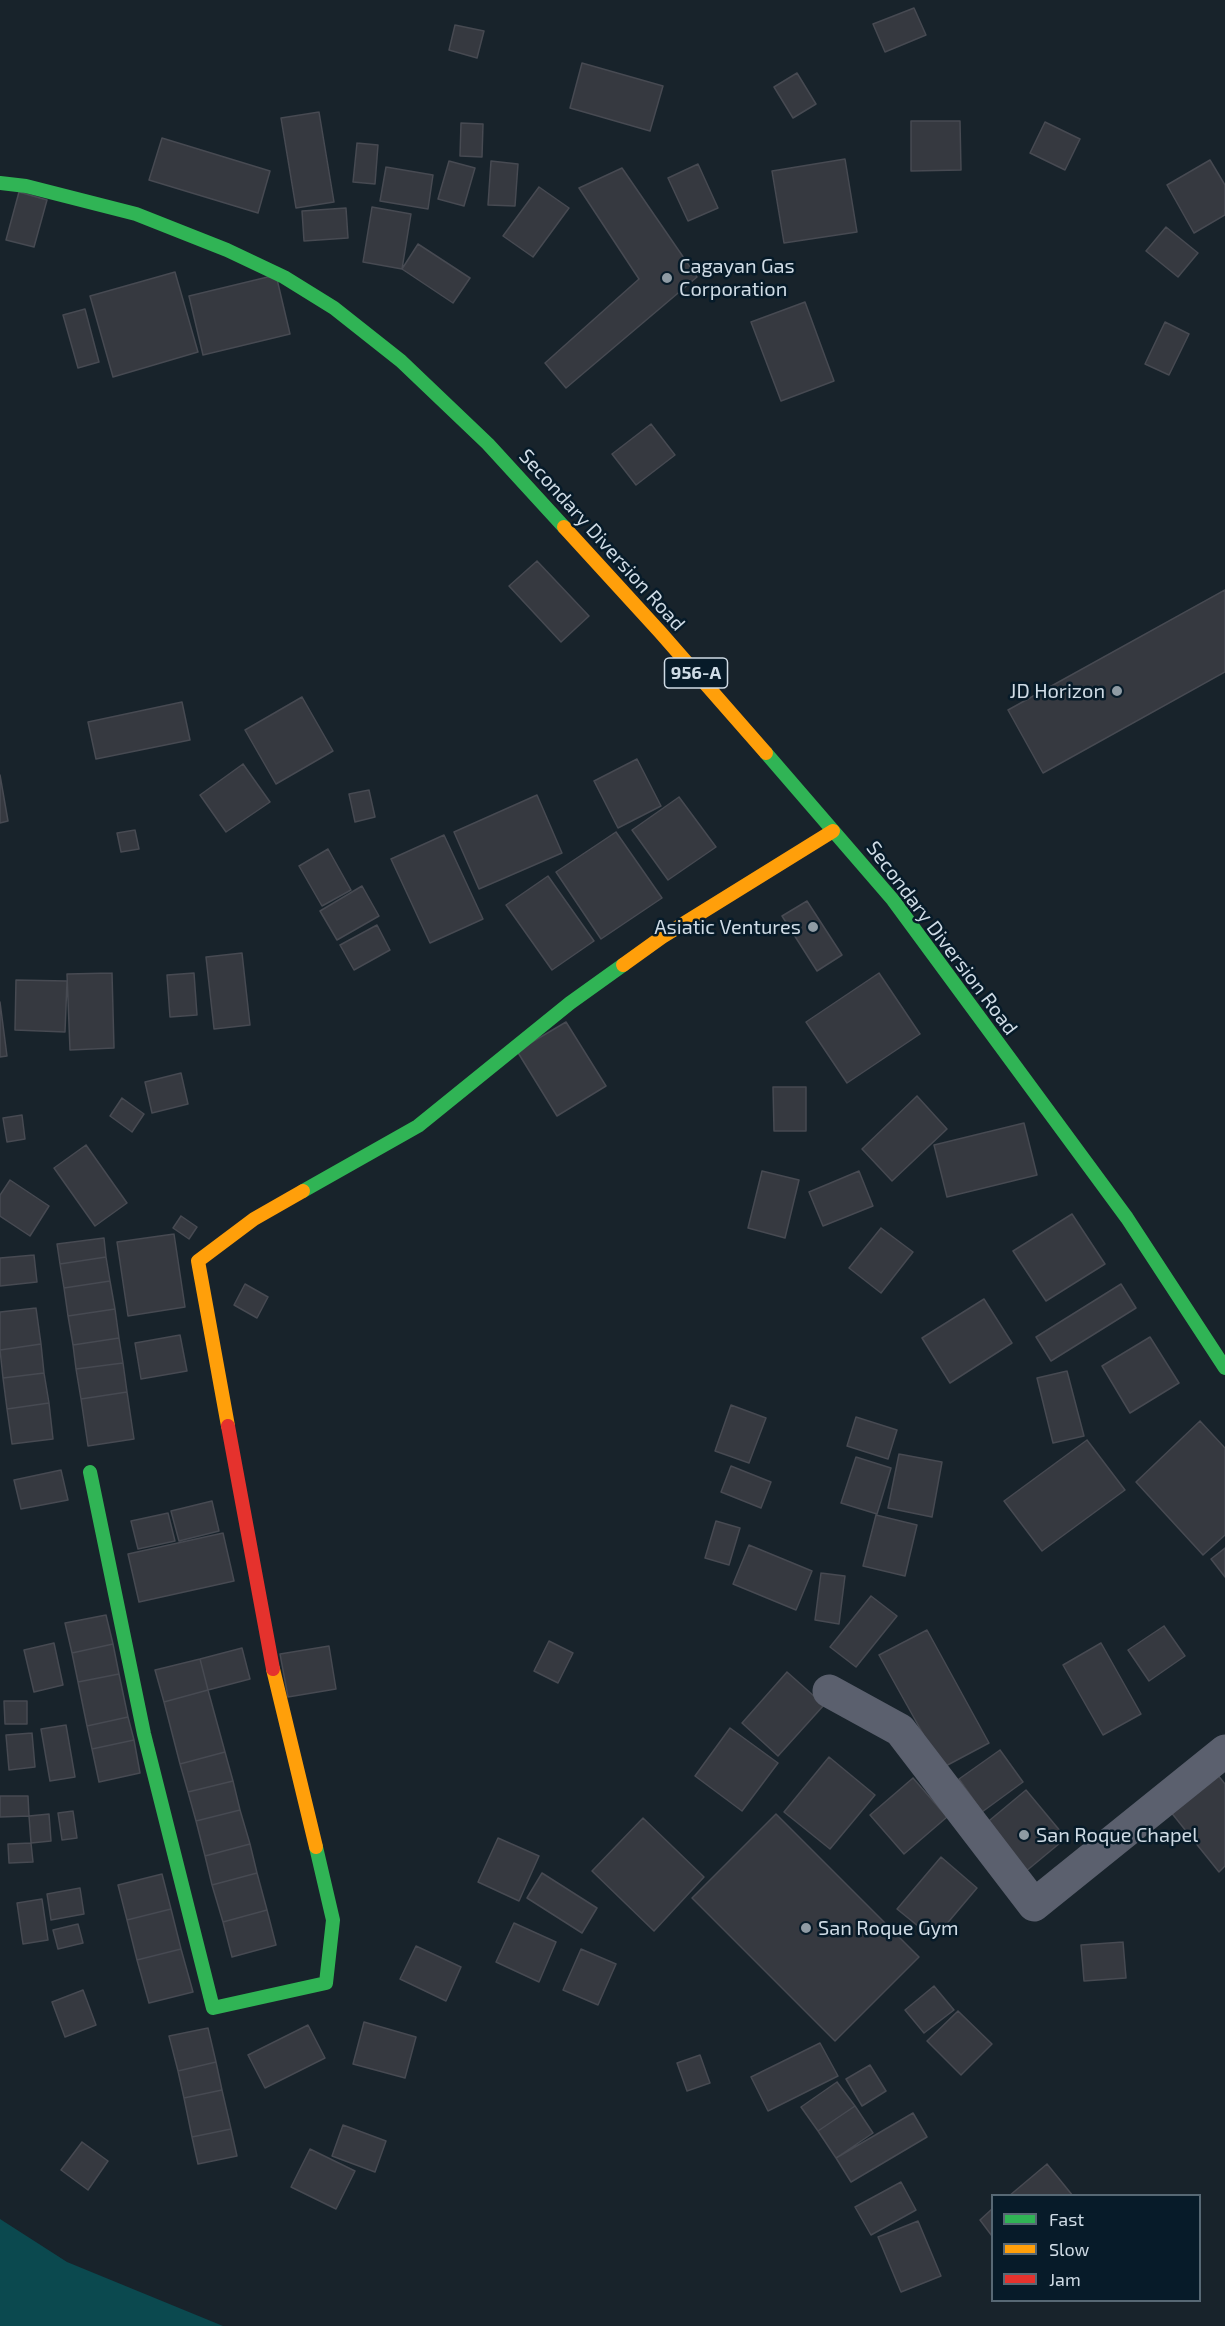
<!DOCTYPE html>
<html>
<head>
<meta charset="utf-8">
<style>
  body { margin:0 }
  #map { position:relative; width:1225px; height:2326px; overflow:hidden; background:#18232b; font-family:"Exo 2",sans-serif }
  canvas { display:block }
  .legend { position:absolute; left:991px; top:2194px; width:210px; height:108px; box-sizing:border-box; background:#071b29; border:2px solid #576874; margin:0; padding:8px 10px; list-style:none; font-size:18px; color:#cfdbe5 }
  .legend li { display:flex; align-items:center; gap:12px; height:30px }
  .legend b { width:30px; border:2px solid #576874 }
</style>
</head>
<body>
<div id="map">
<canvas width="1225" height="2326"></canvas>
<ul class="legend">
<li><b style="height:8px;background:#30b455"></b>Fast</li>
<li><b style="height:8px;background:#ff9f0a"></b>Slow</li>
<li><b style="height:8px;background:#e5322d"></b>Jam</li>
</ul>
</div>
<script>
const ctx = document.querySelector('canvas').getContext('2d');
ctx.lineJoin = 'round';
function fill(path, color) { ctx.fillStyle = color; ctx.fill(path, 'evenodd'); }
const poly = rows => new Path2D(rows.map(r => 'M' + r).join(''));
function strokePath(path, color, width, dash) { ctx.strokeStyle = color; ctx.lineWidth = width; ctx.lineCap = dash ? 'butt' : 'round'; ctx.setLineDash(dash || []); ctx.stroke(path); }
function label(font, color, halo, rows, align = 'center') {
  ctx.font = font + ' "Exo 2",sans-serif'; ctx.lineWidth = 5; ctx.setLineDash([]); ctx.textBaseline = 'middle'; ctx.strokeStyle = halo; ctx.fillStyle = color; for (const [text, x, y, turn = 0] of rows) {
    ctx.save(); ctx.translate(x, y); ctx.rotate((+turn || 0) * Math.PI / 180); ctx.textAlign = isNaN(turn) ? turn : align; if (halo) ctx.strokeText(text, 0, 0); ctx.fillText(text, 0, 0); ctx.restore();
  }
}
fill(poly([
  [0,2219,67,2262,223,2326,0,2326]
]), '#0b494f');
const building = poly([
  [914,8,926,35,885,52,873,24,914,8],
  [455,25,484,31,477,58,449,50,455,25],
  [582,63,663,86,650,131,570,108,582,63],
  [797,73,816,104,793,118,774,87,797,73],
  [319,112,334,202,296,208,281,118,319,112],
  [911,121,960,121,961,170,911,171,911,121],
  [1045,122,1080,139,1065,170,1030,153,1045,122],
  [461,123,483,124,482,157,460,156,461,123],
  [162,138,270,171,258,213,149,180,162,138],
  [357,143,378,145,375,184,353,182,357,143],
  [845,159,857,232,784,243,772,171,845,159],
  [1210,160,1225,185,1225,215,1194,233,1167,185,1210,160],
  [449,161,475,168,464,206,438,199,449,161],
  [491,161,518,164,515,206,488,205,491,161],
  [698,164,718,208,688,221,668,178,698,164],
  [386,167,433,175,428,209,380,201,386,167],
  [622,168,697,277,566,388,545,363,639,279,579,188,622,168],
  [539,187,569,208,533,257,503,236,539,187],
  [19,192,47,200,34,247,6,240,19,192],
  [372,207,411,214,402,269,363,262,372,207],
  [346,208,348,238,304,241,302,211,346,208],
  [1166,227,1198,253,1178,277,1146,251,1166,227],
  [418,244,470,278,453,303,402,269,418,244],
  [175,272,198,352,113,377,90,296,175,272],
  [276,275,290,334,203,355,189,296,276,275],
  [805,302,834,381,781,401,751,322,805,302],
  [85,309,99,362,78,368,63,315,85,309],
  [1165,322,1189,334,1169,375,1145,364,1165,322],
  [651,424,675,455,636,485,612,454,651,424],
  [537,561,589,616,561,642,509,586,537,561],
  [1225,590,1225,672,1043,773,1008,710,1225,590],
  [302,697,333,751,276,784,245,730,302,697],
  [182,702,190,740,96,759,88,722,182,702],
  [637,759,661,806,618,828,594,781,637,759],
  [243,764,270,802,226,832,200,795,243,764],
  [0,775,8,821,0,823,0,775],
  [369,790,375,817,355,822,349,794,369,790],
  [537,795,562,853,479,889,454,832,537,795],
  [679,797,716,847,668,880,632,830,679,797],
  [135,830,139,849,121,852,117,833,135,830],
  [616,832,662,898,601,939,556,872,616,832],
  [444,835,483,919,430,943,391,859,444,835],
  [328,849,351,890,322,906,299,866,328,849],
  [548,876,594,941,552,970,506,905,548,876],
  [362,886,379,916,337,940,320,911,362,886],
  [807,901,842,955,817,971,782,916,807,901],
  [377,925,390,950,354,970,340,945,377,925],
  [242,953,250,1025,214,1029,206,957,242,953],
  [112,973,114,1048,70,1050,67,974,112,973],
  [194,973,197,1015,170,1017,167,975,194,973],
  [879,973,920,1034,847,1083,806,1022,879,973],
  [16,980,67,981,65,1032,15,1030,16,980],
  [0,1002,7,1056,0,1057,0,1002],
  [566,1022,606,1086,557,1116,517,1051,566,1022],
  [181,1073,188,1104,152,1113,145,1082,181,1073],
  [773,1087,806,1087,806,1131,774,1131,773,1087],
  [917,1096,947,1129,892,1181,862,1149,917,1096],
  [122,1098,144,1114,132,1132,110,1116,122,1098],
  [22,1115,25,1139,7,1142,3,1118,22,1115],
  [1024,1123,1037,1175,947,1197,934,1145,1024,1123],
  [86,1145,127,1203,95,1226,54,1168,86,1145],
  [762,1171,799,1180,785,1238,748,1228,762,1171],
  [859,1171,873,1206,823,1226,809,1192,859,1171],
  [10,1180,49,1206,30,1236,0,1216,0,1195,10,1180],
  [1072,1214,1105,1264,1046,1301,1013,1251,1072,1214],
  [181,1216,197,1227,189,1239,173,1228,181,1216],
  [881,1228,913,1252,881,1293,849,1268,881,1228],
  [174,1234,185,1307,128,1316,117,1242,174,1234],
  [104,1238,106,1257,60,1264,57,1244,104,1238],
  [34,1255,37,1282,0,1286,0,1258,34,1255],
  [106,1257,110,1281,64,1288,60,1264,106,1257],
  [110,1281,115,1309,68,1316,64,1288,110,1281],
  [245,1284,268,1297,257,1318,234,1305,245,1284],
  [1121,1284,1136,1308,1051,1361,1036,1337,1121,1284],
  [984,1299,1012,1343,950,1383,922,1338,984,1299],
  [36,1308,41,1344,0,1350,0,1312,36,1308],
  [115,1309,119,1338,73,1345,68,1316,115,1309],
  [180,1335,187,1371,141,1379,135,1343,180,1335],
  [1150,1337,1179,1383,1130,1413,1102,1366,1150,1337],
  [119,1338,123,1363,76,1369,73,1345,119,1338],
  [41,1344,44,1373,3,1378,0,1350,41,1344],
  [123,1363,127,1392,81,1399,76,1369,123,1363],
  [1067,1371,1084,1436,1053,1443,1037,1378,1067,1371],
  [44,1373,49,1403,7,1409,3,1378,44,1373],
  [127,1392,134,1439,88,1446,81,1399,127,1392],
  [49,1403,53,1439,12,1444,7,1409,49,1403],
  [731,1405,766,1418,749,1463,715,1451,731,1405],
  [856,1417,897,1430,888,1459,847,1446,856,1417],
  [1200,1421,1225,1448,1225,1535,1203,1555,1136,1482,1200,1421],
  [1087,1440,1125,1490,1042,1551,1004,1501,1087,1440],
  [899,1454,942,1462,932,1517,888,1508,899,1454],
  [856,1457,891,1468,877,1514,841,1503,856,1457],
  [731,1466,771,1482,761,1508,721,1492,731,1466],
  [61,1470,68,1500,21,1509,14,1480,61,1470],
  [212,1501,219,1531,179,1541,171,1511,212,1501],
  [168,1513,175,1541,138,1549,131,1521,168,1513],
  [876,1515,917,1525,905,1576,863,1566,876,1515],
  [716,1521,740,1528,729,1565,705,1558,716,1521],
  [223,1533,234,1581,139,1602,128,1554,223,1533],
  [749,1545,812,1571,796,1610,733,1584,749,1545],
  [1225,1548,1225,1577,1211,1559,1225,1548],
  [821,1573,845,1576,839,1624,815,1620,821,1573],
  [871,1596,897,1616,856,1667,830,1647,871,1596],
  [106,1615,113,1644,72,1653,65,1623,106,1615],
  [1164,1626,1185,1656,1149,1681,1128,1650,1164,1626],
  [927,1630,989,1743,942,1768,879,1655,927,1630],
  [549,1641,573,1653,558,1683,534,1671,549,1641],
  [54,1643,63,1685,34,1692,24,1650,54,1643],
  [1101,1643,1141,1714,1103,1735,1063,1665,1101,1643],
  [113,1644,119,1674,78,1682,72,1653,113,1644],
  [329,1646,336,1689,288,1697,280,1654,329,1646],
  [242,1648,250,1679,208,1690,200,1659,242,1648],
  [200,1659,208,1690,164,1702,155,1670,200,1659],
  [787,1672,824,1705,778,1756,742,1723,787,1672],
  [119,1674,128,1717,87,1726,78,1682,119,1674],
  [208,1690,225,1752,180,1764,164,1702,208,1690],
  [4,1701,27,1701,27,1724,5,1724,4,1701],
  [128,1717,134,1740,92,1749,87,1726,128,1717],
  [66,1725,75,1777,50,1781,41,1729,66,1725],
  [730,1728,778,1763,742,1811,695,1776,730,1728],
  [32,1733,35,1767,9,1770,6,1735,32,1733],
  [134,1740,140,1773,99,1782,92,1749,134,1740],
  [1000,1750,1023,1782,982,1812,959,1779,1000,1750],
  [225,1752,233,1781,188,1792,180,1764,225,1752],
  [829,1757,875,1795,830,1849,784,1812,829,1757],
  [1217,1774,1225,1784,1225,1866,1219,1872,1170,1811,1217,1774],
  [913,1778,947,1817,904,1854,870,1815,913,1778],
  [233,1781,240,1810,196,1821,188,1792,233,1781],
  [1026,1790,1066,1838,1025,1872,984,1825,1026,1790],
  [0,1796,28,1796,29,1816,0,1817,0,1796],
  [240,1810,250,1844,205,1856,196,1821,240,1810],
  [73,1811,77,1838,62,1840,58,1813,73,1811],
  [49,1814,51,1841,31,1843,29,1816,49,1814],
  [776,1814,919,1957,835,2041,692,1898,776,1814],
  [643,1818,704,1877,654,1931,592,1871,643,1818],
  [498,1838,539,1856,519,1901,478,1882,498,1838],
  [31,1843,33,1862,9,1863,8,1844,31,1843],
  [250,1844,257,1873,212,1885,205,1856,250,1844],
  [941,1857,977,1888,934,1939,897,1909,941,1857],
  [257,1873,267,1910,223,1922,212,1885,257,1873],
  [542,1873,597,1908,582,1933,527,1898,542,1873],
  [162,1874,171,1909,127,1920,118,1885,162,1874],
  [80,1888,84,1914,51,1920,47,1894,80,1888],
  [42,1899,48,1940,23,1944,17,1903,42,1899],
  [171,1909,181,1949,137,1960,127,1920,171,1909],
  [267,1910,276,1945,232,1957,223,1922,267,1910],
  [514,1923,556,1942,539,1982,496,1962,514,1923],
  [78,1924,83,1943,58,1949,53,1930,78,1924],
  [1123,1942,1126,1978,1084,1981,1081,1945,1123,1942],
  [416,1946,461,1967,446,2001,400,1979,416,1946],
  [181,1949,193,1992,149,2003,137,1960,181,1949],
  [581,1949,616,1964,598,2005,563,1990,581,1949],
  [934,1986,954,2010,924,2033,905,2010,934,1986],
  [83,1990,96,2025,65,2037,52,2002,83,1990],
  [958,2011,992,2044,961,2075,927,2041,958,2011],
  [364,2022,416,2037,405,2078,353,2064,364,2022],
  [308,2025,325,2058,265,2088,248,2055,308,2025],
  [208,2028,216,2062,178,2071,169,2036,208,2028],
  [820,2043,838,2076,768,2111,751,2077,820,2043],
  [700,2055,710,2083,687,2091,677,2063,700,2055],
  [216,2062,222,2090,184,2098,178,2071,216,2062],
  [870,2065,886,2091,862,2106,846,2079,870,2065],
  [837,2082,855,2106,818,2131,801,2107,837,2082],
  [222,2090,231,2129,192,2137,184,2098,222,2090],
  [855,2106,873,2133,836,2158,818,2131,855,2106],
  [913,2113,927,2137,851,2182,836,2158,913,2113],
  [343,2125,386,2141,375,2172,332,2156,343,2125],
  [231,2129,237,2156,198,2164,192,2137,231,2129],
  [82,2142,108,2161,88,2190,61,2170,82,2142],
  [310,2149,355,2171,336,2209,291,2187,310,2149],
  [1047,2164,1073,2196,1009,2196,1047,2164],
  [901,2182,916,2210,871,2235,855,2207,901,2182],
  [992,2209,992,2236,980,2220,992,2209],
  [918,2221,941,2276,901,2292,878,2237,918,2221]
]);
fill(building, '#363940');
strokePath(building, '#474a52', 1.5);
strokePath(poly([
  [829,1691,900,1730,1034,1905,1225,1751]
]), '#5b606e', 33);
strokePath(poly([
  [0,183,26,186,136,214,227,250,284,277,334,308,401,361,488,444,564,527],
  [766,753,893,900,1127,1218,1225,1368],
  [303,1191,418,1126,570,1003,623,965],
  [90,1472,144,1734,213,2008,326,1983,333,1920,316,1847]
]), '#30b455', 14);
strokePath(poly([
  [564,527,660,632,766,753],
  [623,965,662,937,833,831],
  [228,1426,198,1261,254,1219,303,1191],
  [273,1669,316,1847]
]), '#ff9f0a', 14);
strokePath(poly([
  [228,1426,273,1669]
]), '#e5322d', 14);
for (const [x, y, r, color] of [
  [667,278,6,"#8f9ba4"],
  [1117,691,6,"#8f9ba4"],
  [813,927,6,"#8f9ba4"],
  [1024,1835,6,"#8f9ba4"],
  [806,1928,6,"#8f9ba4"]
]) { const dot = new Path2D(); dot.arc(x, y, r, 0, 2 * Math.PI); ctx.fillStyle = color; ctx.fill(dot); strokePath(dot, '#071b29', 2); }
for (const [x, y, w] of [
  [696,673,63]
]) { const box = new Path2D(); box.roundRect(x - w / 2, y - 15, w, 30, 4.5); ctx.fillStyle = '#071b29'; ctx.fill(box); strokePath(box, '#cfdbe5', 1.5); }
label('bold 18px', '#cfdbe5', null, [
  ["956-A",696,673]
]);
label('20px', '#cfdbe5', '#071b29', [
  ["Cagayan Gas",679,266],
  ["Corporation",679,289],
  ["JD Horizon",1105,691,"right"],
  ["Asiatic Ventures",801,927,"right"],
  ["San Roque Chapel",1036,1835],
  ["San Roque Gym",818,1928]
], 'left');
label('20px', '#cfdbe5', '#071b29', [
  ["Secondary Diversion Road",602,540,48],
  ["Secondary Diversion Road",942,938,53]
]);
</script>
</body>
</html>
